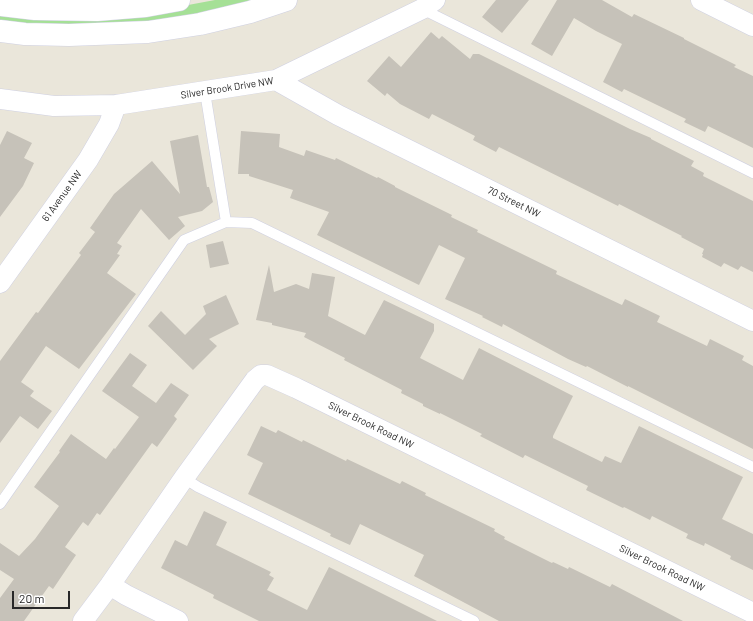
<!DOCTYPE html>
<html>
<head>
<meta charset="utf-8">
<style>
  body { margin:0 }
  #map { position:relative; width:753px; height:621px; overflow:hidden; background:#eae6da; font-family:Barlow,sans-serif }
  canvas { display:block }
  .scale { position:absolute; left:12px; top:591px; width:58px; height:18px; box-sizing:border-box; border:2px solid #282828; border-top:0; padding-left:5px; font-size:12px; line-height:14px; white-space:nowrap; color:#282828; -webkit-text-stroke:3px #fff; paint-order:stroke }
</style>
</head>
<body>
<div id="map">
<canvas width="753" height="621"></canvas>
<div class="scale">20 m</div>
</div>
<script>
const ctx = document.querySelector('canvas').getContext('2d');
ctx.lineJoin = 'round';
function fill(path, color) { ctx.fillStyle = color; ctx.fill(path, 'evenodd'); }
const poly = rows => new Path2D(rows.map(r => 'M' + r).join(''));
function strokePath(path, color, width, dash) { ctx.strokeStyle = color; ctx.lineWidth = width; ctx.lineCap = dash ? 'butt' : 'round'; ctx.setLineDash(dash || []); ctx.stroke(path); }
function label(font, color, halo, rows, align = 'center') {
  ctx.font = font + ' Barlow,sans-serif'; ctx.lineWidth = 3; ctx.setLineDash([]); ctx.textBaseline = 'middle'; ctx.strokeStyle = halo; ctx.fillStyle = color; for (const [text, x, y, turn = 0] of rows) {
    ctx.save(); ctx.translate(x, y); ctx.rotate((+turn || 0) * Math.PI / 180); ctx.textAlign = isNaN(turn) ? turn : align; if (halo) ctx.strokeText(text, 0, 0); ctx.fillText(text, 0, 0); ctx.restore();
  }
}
fill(poly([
  [215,0,264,0,157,23,0,25,0,11,156,11]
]), '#a5e096');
fill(poly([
  [496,0,529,0,502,33,482,17],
  [557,0,602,0,632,17,634,14,684,38,684,39,736,65,734,67,753,76,753,148,708,126,705,132,684,122,686,119,624,89,622,92,603,82,622,44,596,31,574,18,552,56,531,44],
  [431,32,439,39,442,36,470,59,473,54,479,54,630,129,651,138,651,139,694,161,691,166,704,173,703,176,753,201,753,272,741,266,738,270,724,263,721,267,702,257,703,254,702,254,704,249,681,237,682,236,619,204,618,206,499,147,496,152,473,140,475,136,432,114,429,119,400,104,387,93,385,96,367,81,389,56,401,67],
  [7,131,32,143,24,158,34,163,23,186,0,217,0,145],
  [241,131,280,134,279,147,304,156,306,150,335,160,336,158,377,178,378,177,395,186,395,187,452,215,451,217,478,230,477,232,557,271,556,274,622,305,625,299,660,316,657,322,707,346,710,339,744,356,742,360,753,366,753,449,628,386,628,387,587,366,586,367,568,359,503,324,502,327,482,317,483,316,445,299,465,258,439,245,419,285,317,235,329,212,290,198,293,190,249,176,249,174,238,174],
  [198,135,207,187,209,187,213,202,202,211,178,217,185,226,169,240,141,209,117,243,122,246,117,254,120,255,107,273,136,294,79,369,46,346,21,382,34,391,30,396,52,411,38,429,20,416,0,443,0,361,36,312,38,313,81,255,79,253,95,232,90,228,114,194,152,161,180,194,170,141],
  [223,241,229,264,210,268,206,245],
  [269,265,274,292,296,284,309,289,312,273,335,277,328,316,365,335,384,300,434,324,434,331,420,358,463,380,479,348,573,396,553,436,553,438,602,462,605,456,621,463,639,426,743,477,722,519,753,534,753,570,730,559,731,556,705,543,704,546,686,538,688,534,652,516,650,520,624,507,623,508,586,490,588,486,525,455,523,458,480,436,482,434,440,413,440,414,423,406,423,404,401,393,402,390,344,360,345,358,304,337,306,333,272,325,272,323,256,320],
  [226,295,239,324,209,339,217,346,193,370,148,326,161,311,185,335,206,314,203,306],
  [130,353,147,365,132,386,156,403,171,383,189,395,174,416,177,419,157,447,152,443,100,515,97,513,88,526,83,522,65,547,76,555,53,589,49,586,24,621,0,621,0,598,14,579,0,570,0,543,19,556,35,539,59,506,34,487,60,452,59,451,71,434,106,459,114,448,115,449,139,417,102,391],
  [261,426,276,433,278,430,302,442,303,440,346,461,347,459,400,484,402,481,426,493,425,495,495,529,494,531,505,537,504,539,552,563,553,562,568,569,569,567,610,587,612,584,683,621,499,621,414,576,424,555,360,524,350,545,330,536,331,534,248,494,263,463,247,455],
  [204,511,227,522,216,545,271,572,269,575,274,578,267,590,307,610,329,567,437,621,259,621,213,598,214,595,161,568,175,540,187,546]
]), '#c6c2b9');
const service = poly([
  [422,9,753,173],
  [205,92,226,222],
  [184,478,198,487,474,621],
  [0,504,184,240,226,222,252,223,753,467]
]);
const minor = poly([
  [701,0,753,26],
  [276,80,338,115,753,321],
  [0,99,54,106,116,105,276,80,422,9,435,0],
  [0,283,88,160,109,124,116,105],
  [110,585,126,595,178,621],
  [83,621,110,585,184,478,255,380,261,375,267,375,296,388,753,613]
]);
const tertiary = poly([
  [0,5,35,9,97,10,146,6,179,0],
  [0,31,25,34,69,35,148,32,200,24,250,12,286,0]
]);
strokePath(service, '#cfd0e1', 11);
strokePath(minor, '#cfd0e1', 21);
strokePath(tertiary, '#cfd0e1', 23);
strokePath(service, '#fff', 10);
strokePath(minor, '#fff', 20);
strokePath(tertiary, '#fff', 22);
label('10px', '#282828', '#fff', [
  ["Silver Brook Drive NW",227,88,-9],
  ["61 Avenue NW",62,196,-54],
  ["70 Street NW",514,202,26],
  ["Silver Brook Road NW",371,425,26],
  ["Silver Brook Road NW",662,568,26]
]);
</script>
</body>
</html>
